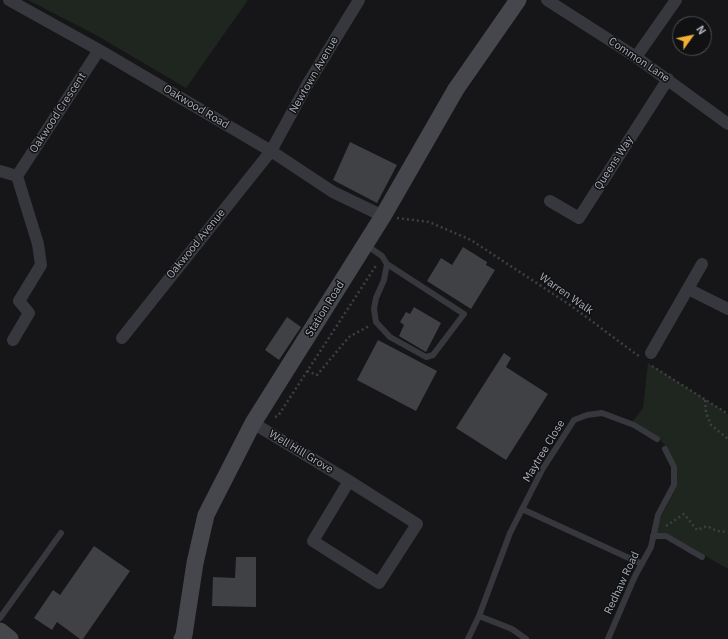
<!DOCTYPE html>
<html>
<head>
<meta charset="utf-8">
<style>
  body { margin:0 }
  #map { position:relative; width:728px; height:639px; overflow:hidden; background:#161618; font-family:"IBM Plex Sans",sans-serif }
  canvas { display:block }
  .north { position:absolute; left:672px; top:16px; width:40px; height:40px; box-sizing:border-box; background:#111113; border:1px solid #4d4f55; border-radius:50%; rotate:57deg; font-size:11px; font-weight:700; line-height:16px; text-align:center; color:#a8adb8 }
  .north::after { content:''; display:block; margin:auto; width:14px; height:18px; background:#f2b134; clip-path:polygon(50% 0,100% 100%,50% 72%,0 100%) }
</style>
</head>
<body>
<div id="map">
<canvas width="728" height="639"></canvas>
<div class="north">N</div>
</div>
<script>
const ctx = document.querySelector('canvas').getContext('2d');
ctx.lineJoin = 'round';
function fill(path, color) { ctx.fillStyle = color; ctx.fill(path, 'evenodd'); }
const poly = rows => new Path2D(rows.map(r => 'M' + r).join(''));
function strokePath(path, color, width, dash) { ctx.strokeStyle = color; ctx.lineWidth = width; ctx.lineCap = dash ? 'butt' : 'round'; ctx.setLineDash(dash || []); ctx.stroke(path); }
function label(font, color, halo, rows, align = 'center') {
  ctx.font = font + ' "IBM Plex Sans",sans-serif'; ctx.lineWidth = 3; ctx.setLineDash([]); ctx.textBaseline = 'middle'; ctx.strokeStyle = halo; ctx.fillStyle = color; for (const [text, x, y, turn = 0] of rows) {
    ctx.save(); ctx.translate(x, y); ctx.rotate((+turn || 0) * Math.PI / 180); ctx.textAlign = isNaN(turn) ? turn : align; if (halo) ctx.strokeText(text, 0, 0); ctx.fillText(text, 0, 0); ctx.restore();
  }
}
fill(poly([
  [28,0,248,0,186,88,96,35],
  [648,363,728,414,728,569,702,554,655,533,661,517,677,486,667,448,658,437,633,421,643,408]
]), '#1e261f');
fill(poly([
  [350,142,397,165,377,203,333,180],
  [463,247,487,262,486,265,495,270,471,309,427,281,441,258,452,265],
  [414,307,441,323,426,352,399,336,404,325,400,322,406,312,410,314],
  [287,317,301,327,279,360,265,350],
  [378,340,437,371,416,411,357,380],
  [504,353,511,358,506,367,548,394,506,460,456,428],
  [94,546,130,571,83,639,80,639,57,622,52,630,34,618,53,590,60,595],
  [236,557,256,557,256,607,212,606,213,577,235,578]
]), '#404145');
strokePath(poly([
  [397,218,429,222,471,240,570,305,640,357],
  [652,366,728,414],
  [307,371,317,375,349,337,369,326],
  [705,400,706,413,711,425,728,439],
  [275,417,278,416,377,264],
  [666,526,684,514,697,530,707,526,717,531,728,532]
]), '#3d3f44', 2.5, [2, 3]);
strokePath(poly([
  [366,245,382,256,387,264,384,280,376,298,374,309,376,322,390,337,426,357,433,355,464,314,387,264],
  [522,509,642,564],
  [653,536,666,536,702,557],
  [479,616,512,629,526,639],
  [0,618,61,533],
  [468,639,479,616,510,533,542,470,574,420,587,415,602,413,634,425,657,439],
  [608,639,635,576,651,547,658,515,674,485,674,467,665,449]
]), '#37383d', 6);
strokePath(poly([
  [9,0,99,50,271,151,333,192,383,216],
  [547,0,636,57,728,124],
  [636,57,676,0],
  [0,171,17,176],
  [550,201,579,218,668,79],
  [688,289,728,309],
  [122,338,271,151,307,85,359,0],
  [13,340,29,313,19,301,41,265,38,244,17,176,99,50],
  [651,353,702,264],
  [253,423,349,481,417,524,379,583,313,541,349,481]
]), '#37383d', 12);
strokePath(poly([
  [0,631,10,639],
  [182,639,184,635,195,563,206,515,253,423,383,216,456,89,518,0]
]), '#45474d', 17);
label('11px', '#a8adb8', '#111113', [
  ["Common Lane",639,60,34],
  ["Newtown Avenue",314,75,-60],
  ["Oakwood Road",196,107,31],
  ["Oakwood Crescent",58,113,-57],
  ["Queens Way",614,163,-57],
  ["Oakwood Avenue",196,244,-51],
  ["Warren Walk",566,294,35],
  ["Station Road",325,309,-58],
  ["Maytree Close",544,451,-59],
  ["Well Hill Grove",301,452,31],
  ["Redhaw Road",622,583,-65]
]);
</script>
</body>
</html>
